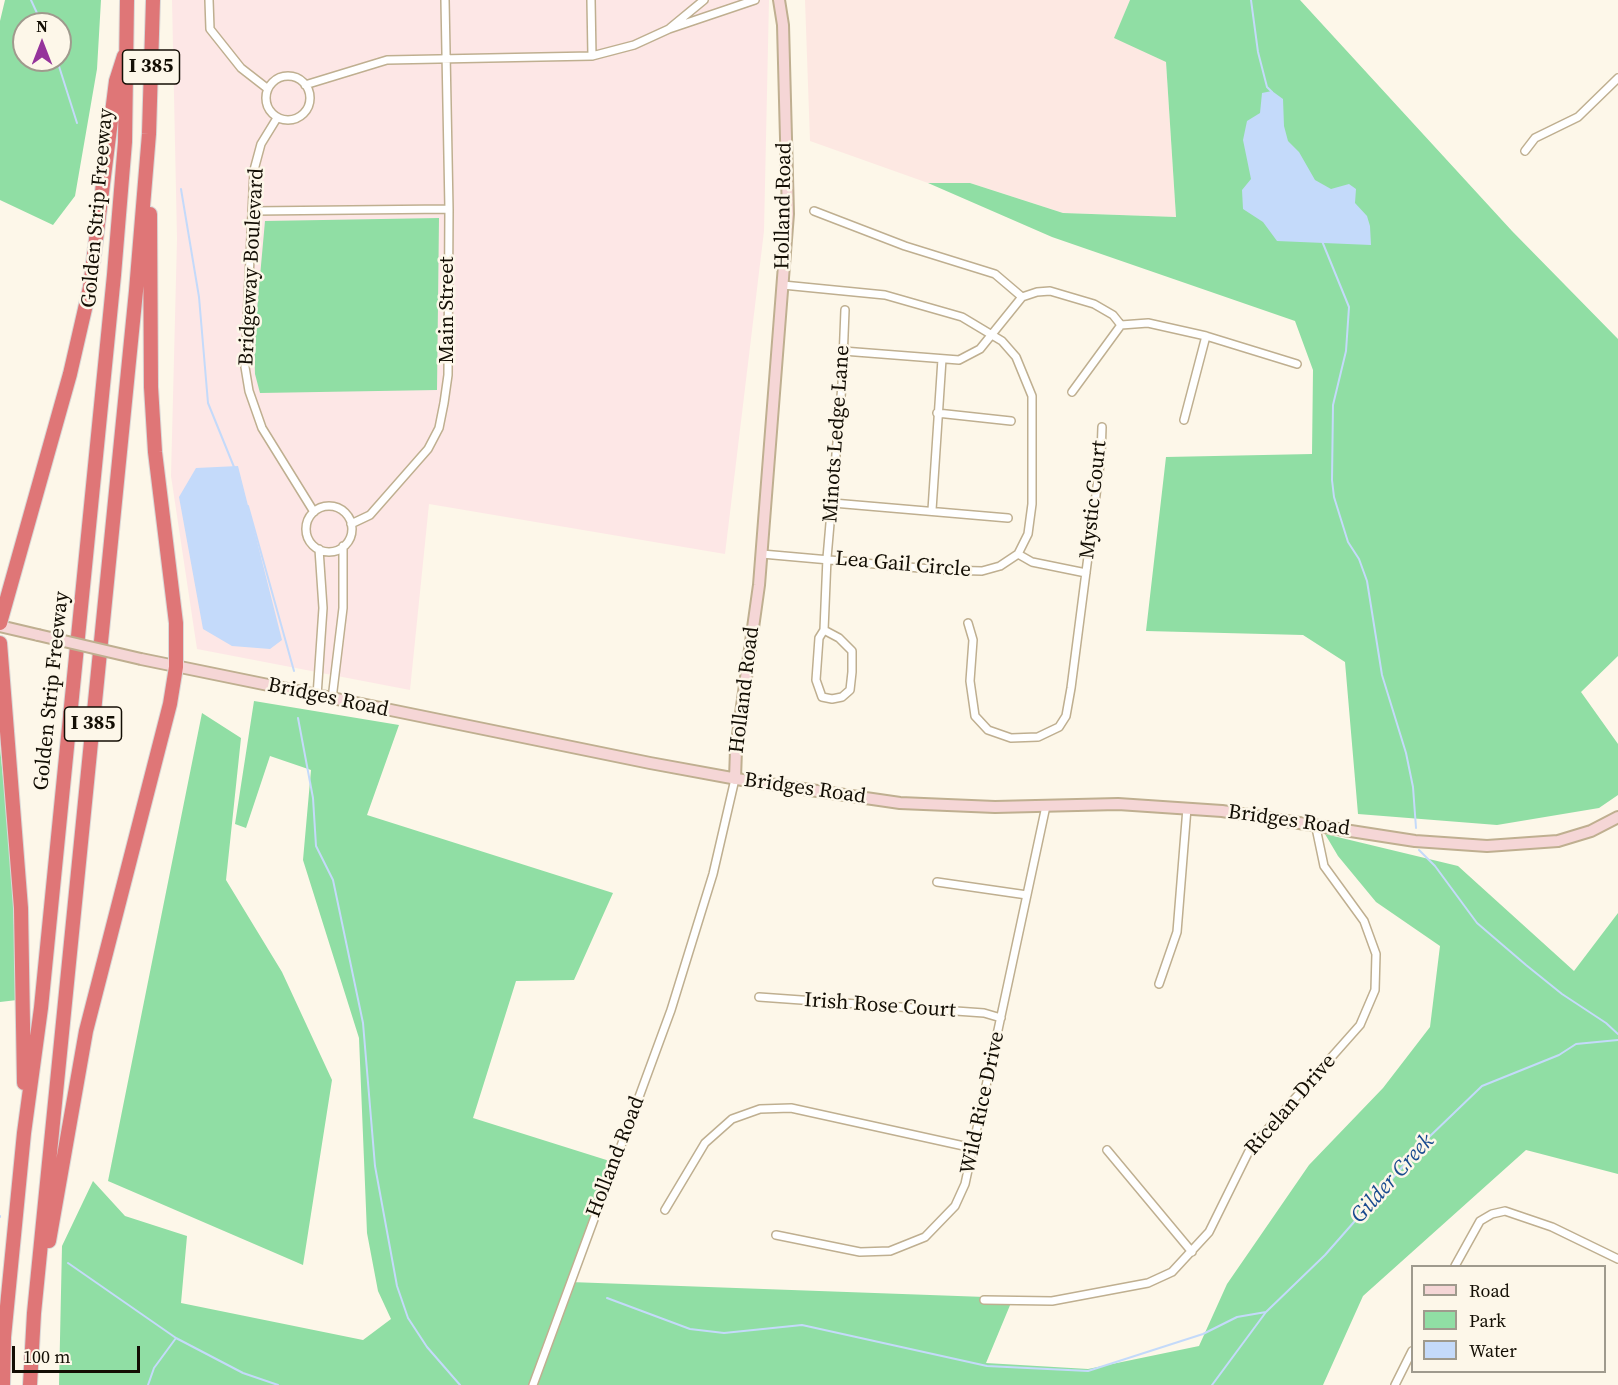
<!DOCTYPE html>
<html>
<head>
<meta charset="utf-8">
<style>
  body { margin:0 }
  #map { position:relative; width:1618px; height:1385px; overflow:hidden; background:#fdf7e9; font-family:"Source Serif 4",serif }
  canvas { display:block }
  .legend { position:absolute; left:1411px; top:1265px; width:195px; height:108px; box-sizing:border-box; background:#fdf7e9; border:2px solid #9f9a8d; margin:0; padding:8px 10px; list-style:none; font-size:18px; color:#130e04 }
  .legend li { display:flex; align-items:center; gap:12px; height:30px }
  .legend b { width:30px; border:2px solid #9f9a8d }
  .north { position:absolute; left:12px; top:12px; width:60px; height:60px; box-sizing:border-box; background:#fdf7e9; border:2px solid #9f9a8d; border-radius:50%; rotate:0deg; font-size:16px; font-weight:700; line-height:24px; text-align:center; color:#130e04 }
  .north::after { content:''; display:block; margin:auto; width:21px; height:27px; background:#95349b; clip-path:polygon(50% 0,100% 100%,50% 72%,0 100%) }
  .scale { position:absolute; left:12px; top:1346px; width:128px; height:27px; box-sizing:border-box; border:3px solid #130e04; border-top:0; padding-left:8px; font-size:18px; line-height:21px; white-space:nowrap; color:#130e04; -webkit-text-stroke:4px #fdf7e9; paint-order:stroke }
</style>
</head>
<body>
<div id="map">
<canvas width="1618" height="1385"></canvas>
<ul class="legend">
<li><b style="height:8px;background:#f5d6d6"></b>Road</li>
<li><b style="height:16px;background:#90dea4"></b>Park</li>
<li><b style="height:16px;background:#c4dafa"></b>Water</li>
</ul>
<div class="north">N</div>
<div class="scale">100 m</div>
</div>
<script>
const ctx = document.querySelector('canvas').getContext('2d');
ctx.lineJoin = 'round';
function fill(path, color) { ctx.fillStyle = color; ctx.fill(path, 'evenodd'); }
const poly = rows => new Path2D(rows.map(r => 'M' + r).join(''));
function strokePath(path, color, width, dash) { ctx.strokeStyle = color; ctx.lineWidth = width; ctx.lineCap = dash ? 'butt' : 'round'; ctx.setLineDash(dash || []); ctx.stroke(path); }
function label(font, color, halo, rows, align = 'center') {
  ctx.font = font + ' "Source Serif 4",serif'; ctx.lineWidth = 5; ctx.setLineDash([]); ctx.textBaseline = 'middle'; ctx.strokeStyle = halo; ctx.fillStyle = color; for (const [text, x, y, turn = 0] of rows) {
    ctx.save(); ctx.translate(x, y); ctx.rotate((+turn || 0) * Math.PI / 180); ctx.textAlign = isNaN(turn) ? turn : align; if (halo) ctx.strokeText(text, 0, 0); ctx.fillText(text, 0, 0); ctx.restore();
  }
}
fill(poly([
  [172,0,769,0,764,231,725,554,429,504,410,690,197,649,171,476,177,239]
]), '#fde7e6');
fill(poly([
  [805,0,1130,0,1115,37,1166,62,1176,217,1063,213,970,183,928,183,810,141]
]), '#fde8e2');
fill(poly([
  [5,0,101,0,97,69,75,196,53,225,0,200,0,21],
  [24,24,60,24,60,60,24,60],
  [1130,0,1300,0,1512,231,1618,339,1618,656,1581,692,1618,744,1618,795,1599,808,1497,825,1358,814,1345,662,1303,635,1146,631,1166,457,1312,454,1313,370,1295,321,1052,237,928,183,970,183,1063,213,1176,217,1166,62,1114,38],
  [439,218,437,390,260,393,255,374,254,343,265,221],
  [254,701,399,725,367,815,613,893,574,980,516,981,473,1118,616,1163,570,1282,1013,1298,986,1363,1088,1369,1199,1346,1227,1284,1309,1165,1383,1088,1430,1027,1440,946,1376,902,1338,856,1325,834,1458,866,1574,971,1618,913,1618,1174,1526,1150,1363,1296,1323,1385,59,1385,62,1246,93,1181,125,1216,187,1236,181,1303,363,1340,391,1319,378,1291,367,1233,359,1038,303,860,311,770,270,756,246,828,235,824],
  [202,713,241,738,226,880,282,972,332,1080,303,1265,108,1181],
  [0,748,11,852,17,1000,0,1002]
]), '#90dea4');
fill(poly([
  [1272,91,1283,99,1284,126,1288,141,1299,152,1315,180,1331,189,1349,184,1356,189,1355,203,1367,216,1370,226,1371,245,1277,241,1263,222,1243,209,1242,190,1251,179,1243,140,1247,121,1260,113,1262,93],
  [238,466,282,640,270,649,232,646,203,629,179,497,196,468]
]), '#c4dafa');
strokePath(poly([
  [31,0,42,24],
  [1251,0,1258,52,1267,87,1272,92],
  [57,60,77,123],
  [181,189,199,297,208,403,234,467],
  [1322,241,1349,307,1346,351,1333,405,1332,480,1334,497,1348,542,1359,559,1367,581,1382,675,1406,753,1413,787,1416,828],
  [248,506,294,671],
  [298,718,313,798,316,846,333,880,363,1023,375,1166,397,1286,408,1318,427,1347,460,1385],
  [1419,850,1435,866,1477,923,1526,965,1562,994,1606,1023,1618,1034],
  [0,1216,0,1217],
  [68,1263,176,1338,243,1373,278,1385],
  [607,1298,690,1329,724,1333,802,1325,987,1366,1088,1371,1203,1334,1237,1317,1266,1312],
  [148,1385,154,1368,176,1338],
  [1212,1385,1266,1312,1325,1255,1427,1139,1482,1086,1559,1055,1576,1044,1618,1040]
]), '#c4dafa', 2);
const street = poly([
  [209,0,210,29,241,68,268,89],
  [591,0,592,56],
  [670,28,704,0],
  '266 98a22 22 0 1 1 44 0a22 22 0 1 1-44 0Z',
  [305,85,387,60,592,56,634,45,669,29,755,0],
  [277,118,261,144,254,170,245,367,249,391,262,428,314,512],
  [1525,151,1535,138,1578,117,1618,78],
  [253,211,449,209],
  [814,211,905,246,995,274,1022,297],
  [1121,325,1148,323,1206,336,1297,364],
  [843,351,959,360,980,349,1022,297,1037,292,1050,291,1094,304,1113,315,1121,325],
  [1072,392,1121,325],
  [937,413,1011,421],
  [1184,420,1206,336],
  [833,503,1008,518],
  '306 529a23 23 0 1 1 46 0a23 23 0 1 1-46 0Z',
  [932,510,942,359],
  [351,524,370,515,428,449,439,428,444,403,448,375,449,209,445,0],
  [762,554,942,570,982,571,1000,566,1018,554,1028,534,1032,504,1032,396,1016,357,1002,341,962,317,885,295,783,285],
  [1018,554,1032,562,1086,573],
  [968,623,973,640,970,681,975,716,988,730,1011,738,1038,737,1059,727,1066,716,1071,688,1101,456,1102,427],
  [824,630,819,638,816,680,822,697,832,699,842,697,850,690,852,672,852,651,839,638,824,630,827,558,842,385,845,310],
  [317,696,323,608,319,549],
  [332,699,343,608,343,546],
  [937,882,1027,895],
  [1159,984,1177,932,1187,808],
  [759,997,984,1013,1001,1018],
  [1107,1150,1192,1252],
  [665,1210,705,1143,732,1119,760,1109,791,1108,973,1148],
  [776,1235,860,1252,890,1251,925,1237,955,1206,965,1184,1046,806],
  [1455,1266,1480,1221,1492,1214,1505,1211,1552,1227,1618,1259],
  [984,1300,1052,1301,1148,1283,1172,1272,1209,1232,1250,1149,1360,1025,1375,990,1376,954,1364,921,1324,866,1315,823],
  [533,1385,671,1010,713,874,735,779],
  [1395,1385,1412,1351]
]);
const secondary = poly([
  [0,626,38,635],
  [141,659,650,763,748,781,900,803,995,807,1118,804,1222,811,1415,841,1487,846,1558,841,1591,831,1618,817],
  [735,779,736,749,759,585,788,214,783,25,779,0]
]);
const highway = poly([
  [0,623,70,374,90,287,116,81,124,56],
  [0,643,21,908,24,1083],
  [49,1241,86,1031,170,704,176,667,176,623,155,452,151,387,150,214],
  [3,1385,4,1337,24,1133,41,1008,114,275,125,142,127,0],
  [30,1385,34,1313,136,291,149,134,153,0]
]);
strokePath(street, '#bfaf90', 10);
strokePath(secondary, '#bfaf90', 14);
strokePath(highway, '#d9d8d7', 16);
strokePath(street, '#fff', 7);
strokePath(secondary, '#f5d6d6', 10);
strokePath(highway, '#df7677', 14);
const secondaryBridge = poly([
  [38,635,141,659]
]);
strokePath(secondaryBridge, '#bfaf90', 14, []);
strokePath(secondaryBridge, '#f5d6d6', 10);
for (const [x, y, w] of [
  [151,67,57],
  [93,724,57]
]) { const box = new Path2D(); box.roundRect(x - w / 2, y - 17, w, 34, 4.5); ctx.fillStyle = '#fdf7e9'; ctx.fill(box); strokePath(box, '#130e04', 1.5); }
label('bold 20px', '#130e04', null, [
  ["I 385",151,67],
  ["I 385",93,724]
]);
label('21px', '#130e04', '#fdf7e9', [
  ["Holland Road",784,206,-89],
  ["Golden Strip Freeway",98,208,-85],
  ["Bridgeway Boulevard",252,267,-87],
  ["Main Street",448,310,-90],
  ["Minots Ledge Lane",837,434,-86],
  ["Mystic Court",1094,500,-84],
  ["Lea Gail Circle",903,565,5],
  ["Holland Road",745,690,-83],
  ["Golden Strip Freeway",52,691,-84],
  ["Bridges Road",328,698,12],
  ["Bridges Road",805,789,8],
  ["Bridges Road",1289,821,8],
  ["Irish Rose Court",880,1006,4],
  ["Wild Rice Drive",983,1103,-78],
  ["Ricelan Drive",1291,1105,-49],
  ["Holland Road",616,1157,-69]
]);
label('italic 22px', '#184a8f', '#fdf7e9', [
  ["Gilder Creek",1393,1179,-48]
]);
</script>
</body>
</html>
